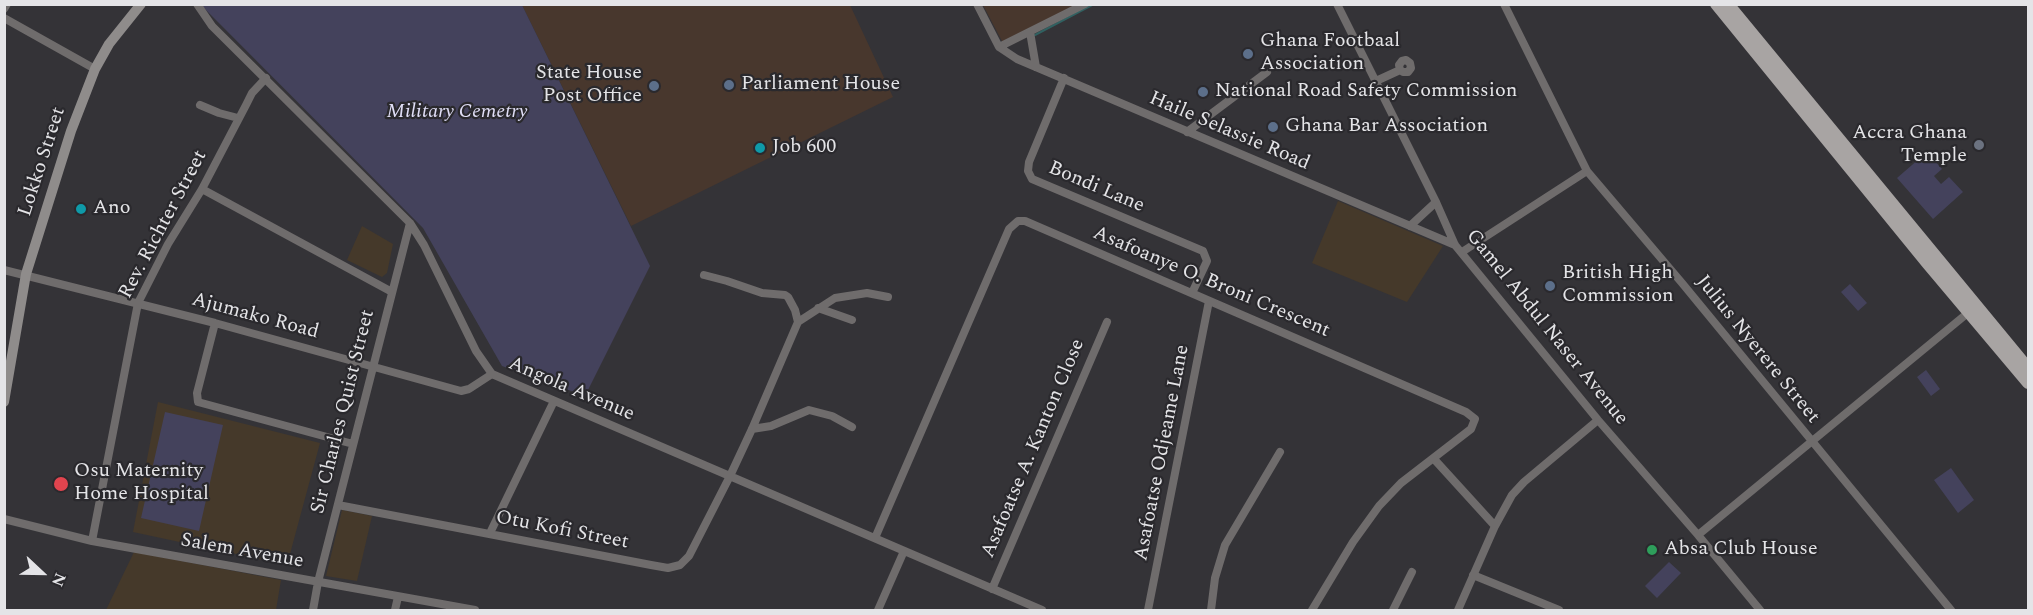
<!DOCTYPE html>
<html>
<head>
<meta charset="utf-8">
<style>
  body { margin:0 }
  #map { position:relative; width:2033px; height:615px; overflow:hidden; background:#343337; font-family:Spectral,serif }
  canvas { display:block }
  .frame { position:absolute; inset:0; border:6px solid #e4e4e7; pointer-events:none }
  .north { position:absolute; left:12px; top:543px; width:60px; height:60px; -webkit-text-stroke:4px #2a292d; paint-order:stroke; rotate:112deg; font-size:16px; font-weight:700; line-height:24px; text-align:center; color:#e4e4e7 }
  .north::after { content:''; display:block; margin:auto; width:21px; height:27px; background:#e4e4e7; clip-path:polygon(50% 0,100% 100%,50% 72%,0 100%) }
</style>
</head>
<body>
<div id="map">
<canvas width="2033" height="615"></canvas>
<div class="frame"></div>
<div class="north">N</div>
</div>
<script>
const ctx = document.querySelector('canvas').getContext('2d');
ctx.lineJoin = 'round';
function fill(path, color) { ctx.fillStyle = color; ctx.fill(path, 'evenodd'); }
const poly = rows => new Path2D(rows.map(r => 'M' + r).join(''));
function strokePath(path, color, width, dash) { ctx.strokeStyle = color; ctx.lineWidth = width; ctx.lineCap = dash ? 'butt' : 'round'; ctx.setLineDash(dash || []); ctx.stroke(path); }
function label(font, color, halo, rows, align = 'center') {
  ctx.font = font + ' Spectral,serif'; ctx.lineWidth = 4.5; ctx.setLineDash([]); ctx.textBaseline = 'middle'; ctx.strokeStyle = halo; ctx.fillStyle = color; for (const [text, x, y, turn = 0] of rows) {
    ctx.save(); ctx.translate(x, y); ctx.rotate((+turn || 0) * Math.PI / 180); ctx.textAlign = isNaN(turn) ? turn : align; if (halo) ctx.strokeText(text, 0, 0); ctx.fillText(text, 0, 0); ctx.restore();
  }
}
fill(poly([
  [522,5,850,5,893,97,631,226],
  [983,5,1076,5,1003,43]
]), '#48372d');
fill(poly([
  [1338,201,1443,246,1407,302,1312,263],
  [362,226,393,244,387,273,382,277,347,260],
  [158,402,320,443,287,565,133,532],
  [342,510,372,516,357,581,326,576],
  [134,552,281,580,276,610,106,610]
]), '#45392a');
fill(poly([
  [201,5,522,5,650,266,585,396,502,366,423,228],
  [1927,152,1942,169,1934,176,1941,184,1949,177,1963,192,1933,219,1897,178],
  [1850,284,1867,303,1858,311,1841,292],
  [1926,370,1940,389,1931,396,1917,377],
  [165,412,223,425,199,531,141,518],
  [1951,468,1974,500,1958,513,1934,480],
  [1669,562,1681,573,1657,598,1645,586]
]), '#44425c');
strokePath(poly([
  [1035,35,1094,4]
]), '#316161', 2);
strokePath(poly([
  [197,4,212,26,410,223,424,245,476,351,492,374,1042,610],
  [977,4,999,47,1017,59,1455,245],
  [1337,4,1436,202,1455,245,1598,420,1698,535,1760,610],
  [1504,4,1587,171,1682,283,1951,610],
  [4,9,7,4],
  [4,18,95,69],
  [1030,32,1036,67],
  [999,47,1085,4],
  [1064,78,1029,162,1028,171,1032,179,1203,251,1207,261,1192,293],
  [1376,81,1400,70,1403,72,1408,72,1411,68,1410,63,1406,60,1402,61,1399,65,1400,70],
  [200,105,219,113,238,118],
  [1187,132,1267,72],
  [202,189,392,292],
  [1410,226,1436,202],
  [1462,252,1587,171],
  [4,270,215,323,461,391,469,389,492,374],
  [818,308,852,320],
  [798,322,835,298,867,293,888,297],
  [215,323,197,393,198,402,353,444],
  [752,429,771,426,809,410,832,416,852,427],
  [1434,459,1495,526],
  [338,505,651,565,668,568,680,565,689,556,730,476,752,429,798,322,795,310,788,297,785,295,762,293,727,281,704,275],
  [4,519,92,541,475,610],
  [490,533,554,401],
  [1698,535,1969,312],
  [875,538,1009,229,1018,221,1025,221,1466,412,1475,419,1471,429,1401,483,1379,506,1353,542,1312,610],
  [92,541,138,303,168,244,202,189,246,105,252,93,266,78],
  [1473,575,1559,610],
  [992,589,1107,322],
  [313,610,318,582,410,223],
  [395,610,398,597],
  [878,610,904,551],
  [1148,610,1209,301],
  [1211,610,1215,578,1225,545,1280,452],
  [1393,610,1412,572],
  [1458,610,1495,526,1512,495,1524,482,1598,420]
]), '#6f6c6c', 8);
strokePath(poly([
  [4,402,26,274,71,131,95,69,109,44,141,4]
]), '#8f8c8b', 10);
strokePath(poly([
  [1716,4,1927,263,2028,383],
  [1728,4,2028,368]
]), '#a8a4a3', 12);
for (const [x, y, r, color] of [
  [1248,54,6,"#5c6f8a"],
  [729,85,6,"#5c6f8a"],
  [654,86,6,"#5c6f8a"],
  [1203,92,6,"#5c6f8a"],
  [1273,127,6,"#5c6f8a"],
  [1979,145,6,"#6b7280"],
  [760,148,6,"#0f9aa8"],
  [81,209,6,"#0f9aa8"],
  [1550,286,6,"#5c6f8a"],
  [61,484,8,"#e0444e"],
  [1652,550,6,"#2e9e5b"]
]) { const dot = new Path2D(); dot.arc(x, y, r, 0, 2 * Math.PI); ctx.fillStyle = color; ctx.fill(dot); strokePath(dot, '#2a292d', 2); }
label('20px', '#e4e4e7', '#2a292d', [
  ["Ghana Footbaal",1260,42],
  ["Association",1260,65],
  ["State House",642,74,"right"],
  ["Post Office",642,97,"right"],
  ["Parliament House",741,85],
  ["National Road Safety Commission",1215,92],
  ["Ghana Bar Association",1285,127],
  ["Accra Ghana",1967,134,"right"],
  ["Temple",1967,157,"right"],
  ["Job 600",772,148],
  ["Ano",93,209],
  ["British High",1562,274],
  ["Commission",1562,297],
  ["Osu Maternity",74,472],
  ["Home Hospital",74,495],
  ["Absa Club House",1664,550]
], 'left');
label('italic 20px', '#e0def6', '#2a292d', [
  ["Military Cemetry",457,113]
]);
label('20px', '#e4e4e7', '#2a292d', [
  ["Haile Selassie Road",1229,132,23],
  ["Lokko Street",43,162,-72],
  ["Bondi Lane",1096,188,23],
  ["Rev. Richter Street",164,225,-62],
  ["Asafoanye O. Broni Crescent",1211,283,23],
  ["Ajumako Road",255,317,15],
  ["Gamel Abdul Naser Avenue",1546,328,51],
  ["Julius Nyerere Street",1757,350,51],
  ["Angola Avenue",571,390,23],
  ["Sir Charles Quist Street",344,412,-76],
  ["Asafoatse A. Kanton Close",1034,449,-67],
  ["Asafoatse Odjeame Lane",1163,453,-79],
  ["Otu Kofi Street",562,531,11],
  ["Salem Avenue",242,552,10]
]);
</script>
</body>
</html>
